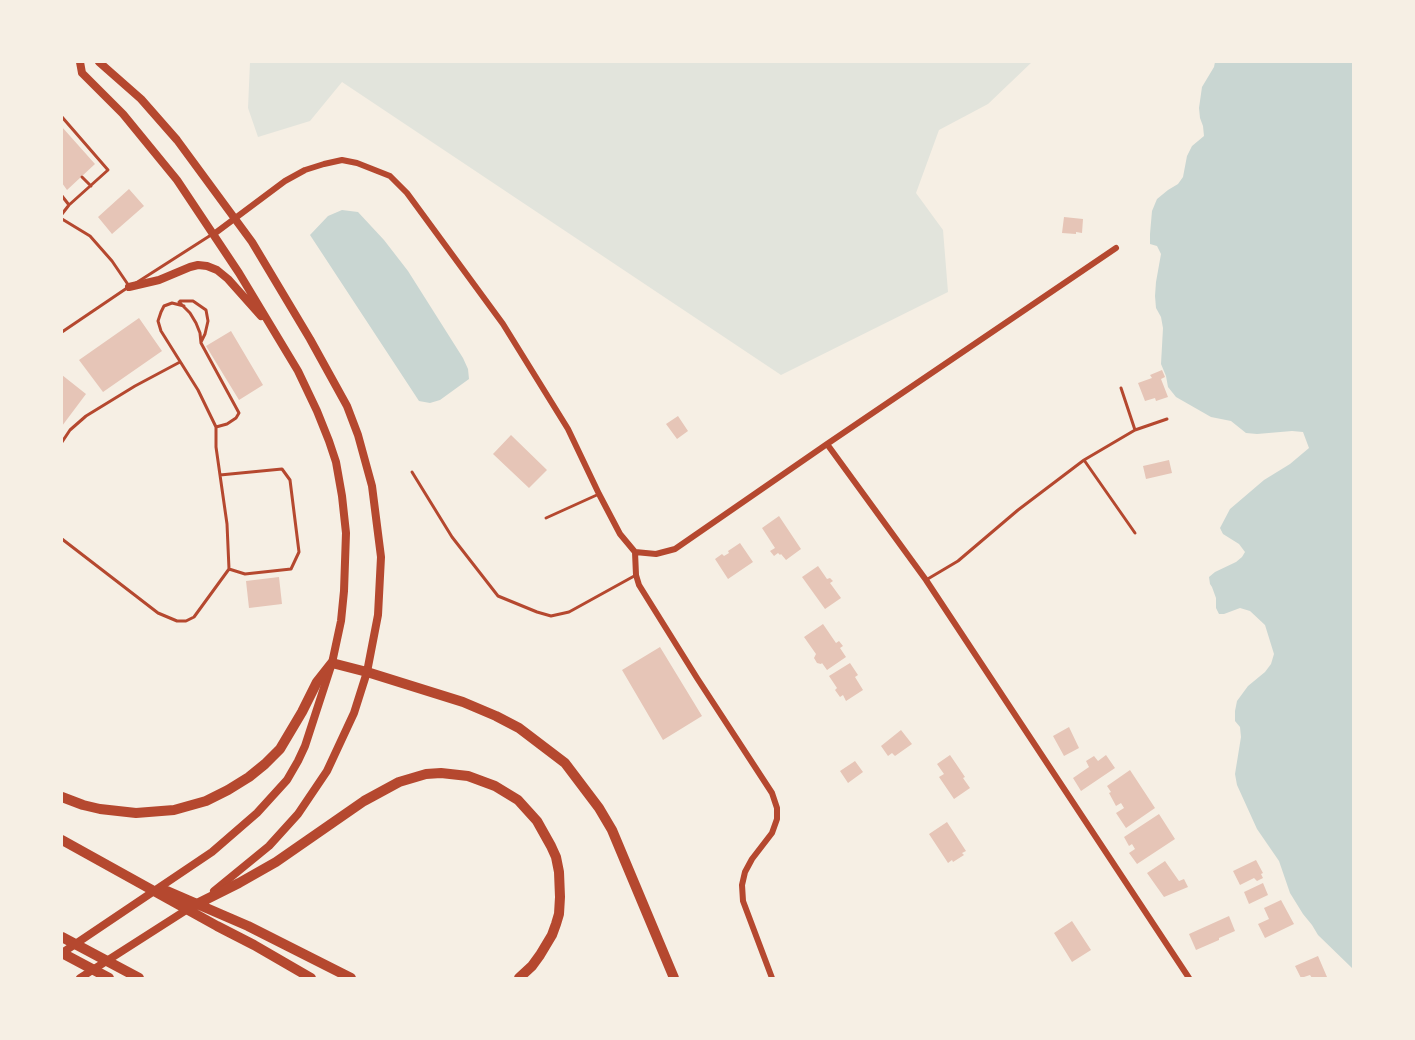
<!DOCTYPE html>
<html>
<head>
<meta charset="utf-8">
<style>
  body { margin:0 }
  #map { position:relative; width:1415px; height:1040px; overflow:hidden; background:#f6efe4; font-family:"Fira Sans",sans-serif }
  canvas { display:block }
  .frame { position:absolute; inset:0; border:63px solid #f6efe4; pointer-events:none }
</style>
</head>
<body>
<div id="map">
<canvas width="1415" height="1040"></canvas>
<div class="frame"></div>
</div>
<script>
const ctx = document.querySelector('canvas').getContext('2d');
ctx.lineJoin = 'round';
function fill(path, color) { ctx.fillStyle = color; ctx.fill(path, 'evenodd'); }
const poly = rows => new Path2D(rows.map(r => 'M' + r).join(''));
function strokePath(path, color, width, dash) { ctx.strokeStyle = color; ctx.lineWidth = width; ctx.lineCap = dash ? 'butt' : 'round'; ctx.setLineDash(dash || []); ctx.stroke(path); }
fill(poly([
  [250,62,1032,62,988,104,939,130,916,193,943,230,948,292,781,375,342,82,310,121,258,137,248,108]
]), '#e2e4dc');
fill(poly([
  [1215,62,1353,62,1353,969,1318,935,1312,925,1303,914,1290,893,1279,861,1257,829,1237,785,1235,774,1241,737,1240,727,1235,721,1235,711,1237,701,1248,686,1265,672,1271,664,1274,654,1265,625,1250,611,1240,608,1224,614,1219,614,1216,608,1216,598,1212,587,1210,584,1209,577,1215,572,1236,562,1242,557,1245,552,1239,544,1223,534,1220,528,1230,509,1264,480,1290,464,1309,448,1303,432,1292,431,1257,434,1246,433,1231,421,1211,417,1176,397,1168,387,1166,376,1161,364,1163,328,1161,317,1156,308,1155,296,1156,282,1161,254,1157,246,1150,244,1150,234,1152,211,1157,199,1168,190,1178,184,1183,177,1187,156,1192,146,1204,136,1203,126,1200,118,1199,108,1202,87,1214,67],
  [342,210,358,212,384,240,408,271,463,358,468,369,469,379,440,400,430,403,419,401,310,235,328,216]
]), '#c9d6d2');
fill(poly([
  [62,127,95,164,67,190,62,183],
  [129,189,144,206,112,234,98,217],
  [1064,217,1083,219,1082,233,1076,232,1076,234,1062,233],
  [139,318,162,351,103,392,79,360],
  [231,331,263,385,239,400,206,346],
  [1162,370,1165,377,1161,379,1168,397,1156,401,1155,398,1145,401,1138,383,1152,378,1150,375],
  [62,375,86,394,62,426],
  [678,416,688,431,677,439,666,424],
  [511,435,547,470,529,488,493,454],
  [1169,460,1172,473,1146,479,1143,466],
  [779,516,801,549,786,560,781,554,780,555,778,553,774,556,770,551,775,548,762,528],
  [740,543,753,562,728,579,715,559,722,554,724,556,729,553,728,551],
  [818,566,827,579,830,578,833,581,830,583,841,598,825,609,802,577],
  [279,577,282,604,249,608,246,581],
  [823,624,836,643,839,641,843,646,840,648,846,657,827,670,822,663,821,664,817,663,814,658,816,654,804,637],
  [660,647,702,716,663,740,622,670],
  [850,663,858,675,855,677,863,690,846,701,843,695,840,697,835,690,837,688,829,676],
  [1069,727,1079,748,1064,756,1053,736],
  [901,730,912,744,895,756,892,753,888,756,881,746],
  [950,755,965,777,963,778,970,788,954,799,939,777,944,774,937,764],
  [1106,755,1115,768,1081,791,1073,778,1089,767,1086,761,1094,756,1098,761],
  [855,761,863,772,848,783,840,771],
  [1130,770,1155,808,1126,828,1116,813,1124,808,1121,803,1116,806,1109,793,1111,792,1107,786],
  [1159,814,1175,839,1137,864,1129,853,1135,849,1132,844,1129,846,1124,837],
  [947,822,966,851,962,853,964,855,953,862,952,860,948,863,929,834],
  [1256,860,1263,873,1261,874,1263,878,1257,881,1254,878,1240,885,1233,871],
  [1165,861,1179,881,1184,879,1188,887,1164,897,1147,873],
  [1263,883,1268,895,1249,904,1244,892],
  [1281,900,1294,924,1265,938,1258,924,1269,919,1264,908],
  [1229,916,1235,931,1219,938,1219,940,1196,950,1189,934],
  [1072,921,1091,950,1072,962,1054,933],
  [1318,956,1327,977,1324,978,1312,978,1310,975,1301,978,1295,966]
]), '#e6c5b7');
strokePath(poly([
  [62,117,108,170,69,205,62,214],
  [82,177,91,186],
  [62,196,69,205],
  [62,219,90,236,112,261,129,286],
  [136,283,211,235],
  [180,301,193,301,206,310,208,321,205,334,201,342],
  [179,302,190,313,196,323,200,333,201,343,239,413,236,418,227,424,216,427],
  [62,332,127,288],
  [1121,388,1135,430],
  [62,442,70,430,86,416,135,386,180,362],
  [1084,460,1135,533],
  [412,472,452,537,498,596,537,612,551,616,569,612,636,575],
  [220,475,282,469,290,480,299,552,291,569,245,574,229,569],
  [546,518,599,494],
  [62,539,158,613,177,621,186,621,194,617,229,569,227,524,216,447,216,427,198,390,161,331,158,321,161,312,164,306,172,303,184,306],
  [926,580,958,561,1018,510,1084,460,1135,430,1167,419]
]), '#b5482f', 3);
strokePath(poly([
  [214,234,285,181,305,170,324,164,342,160,357,163,390,176,407,193,503,324,568,429,599,494,620,534,635,552],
  [827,444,926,580,1189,978],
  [635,552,656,554,675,549,827,444,1116,248],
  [635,552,636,575,639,585,697,678,772,793,777,808,777,819,772,833,752,859,745,872,742,885,743,901,772,978]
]), '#b5482f', 6);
strokePath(poly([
  [99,62,141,99,177,140,252,242,310,339,347,406,358,435,372,486,381,557,378,615,367,672,354,713,327,771,298,814,269,846,214,891],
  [129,287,159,280,190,267,198,265,207,266,217,270,228,279,261,316],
  [62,953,212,852,257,813,287,780,298,761,305,746,332,663,341,621,344,591,346,533,342,496,336,462,329,441,317,411,298,371,239,273,177,180,123,114,82,73,80,62],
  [80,978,191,907]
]), '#b5482f', 8);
strokePath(poly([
  [62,797,83,805,100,809,136,813,174,810,206,801,228,790,249,777,265,764,280,749,302,712,317,682,332,663,367,672,463,702,496,716,519,728,565,763,599,808,612,830,674,978],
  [62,840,217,926,254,945,311,978],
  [167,891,248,926,351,978],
  [197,904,239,883,276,862,364,801,399,782,426,774,441,773,468,776,495,786,518,800,537,821,551,846,556,857,559,872,560,897,559,914,556,924,552,935,540,955,532,966,519,978],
  [62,937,139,978],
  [62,953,109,978]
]), '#b5482f', 10);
</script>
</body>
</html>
